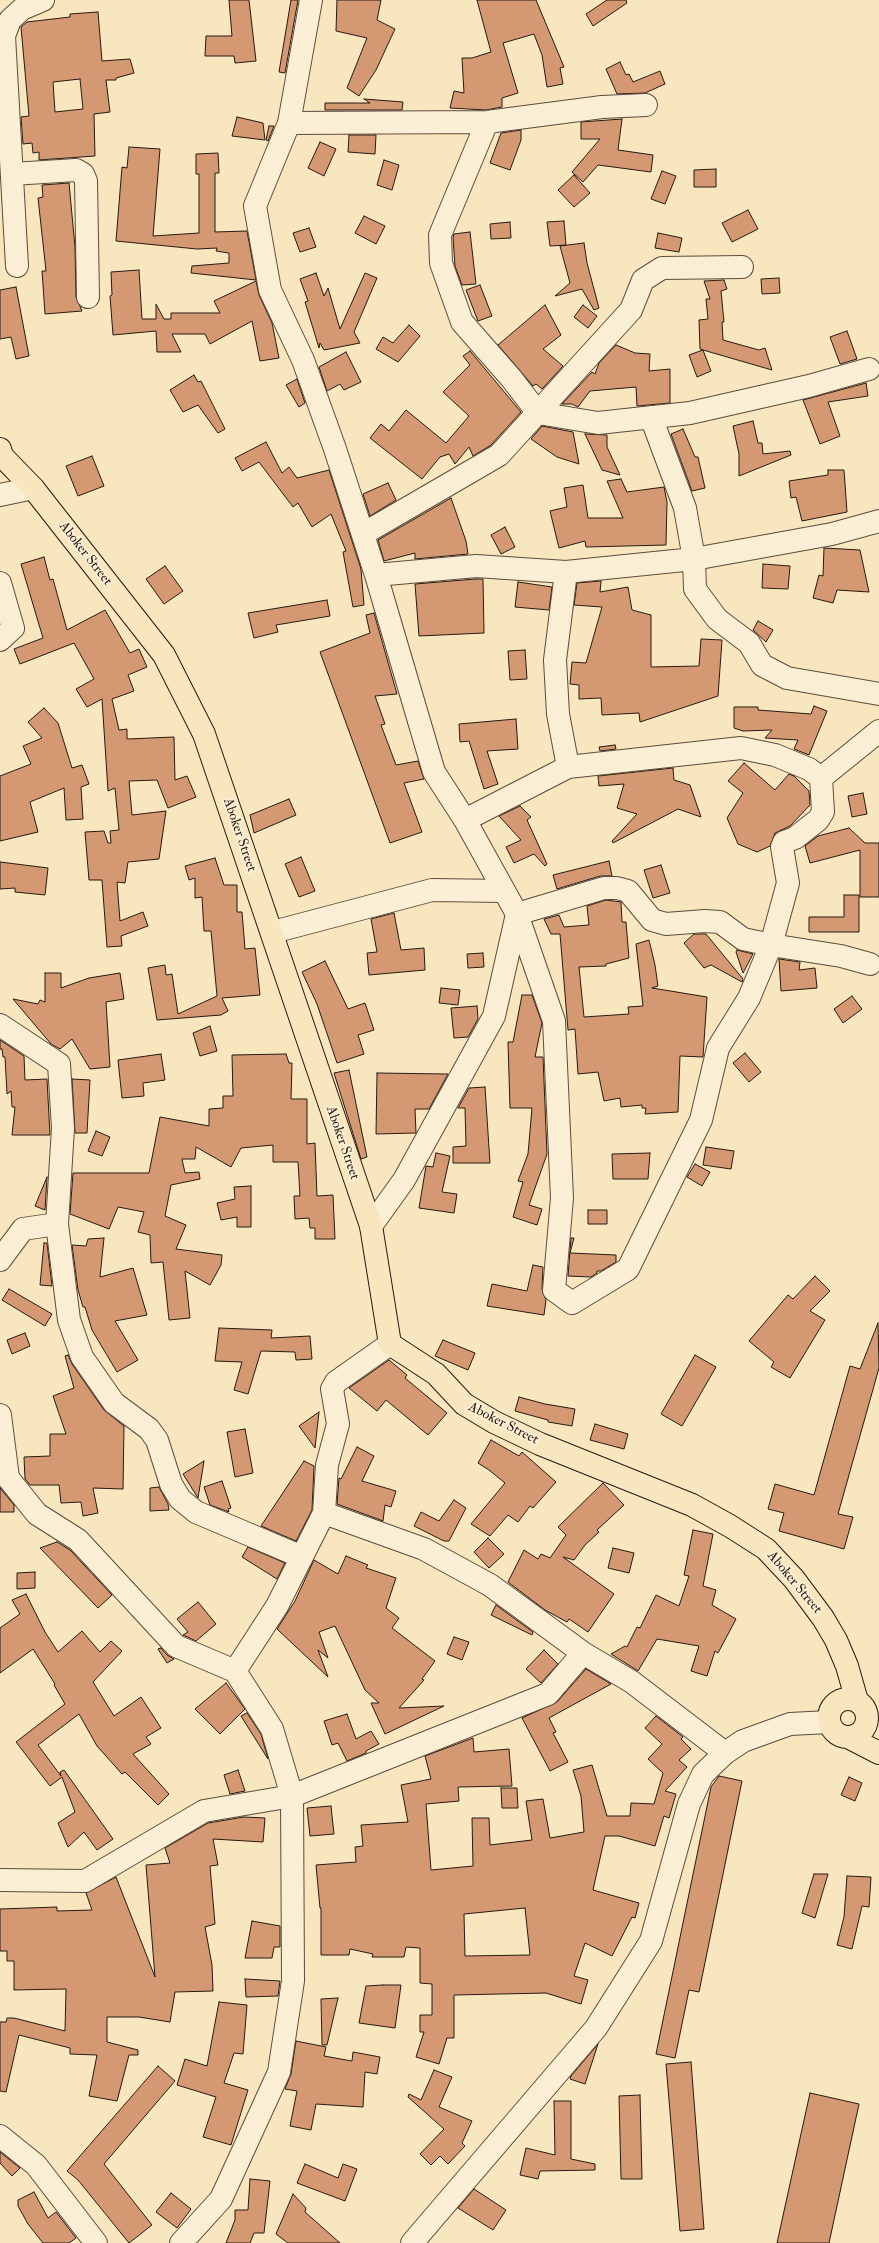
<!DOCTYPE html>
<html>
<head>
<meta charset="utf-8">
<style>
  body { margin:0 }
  canvas { display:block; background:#f7e6be }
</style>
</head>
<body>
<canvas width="879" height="2243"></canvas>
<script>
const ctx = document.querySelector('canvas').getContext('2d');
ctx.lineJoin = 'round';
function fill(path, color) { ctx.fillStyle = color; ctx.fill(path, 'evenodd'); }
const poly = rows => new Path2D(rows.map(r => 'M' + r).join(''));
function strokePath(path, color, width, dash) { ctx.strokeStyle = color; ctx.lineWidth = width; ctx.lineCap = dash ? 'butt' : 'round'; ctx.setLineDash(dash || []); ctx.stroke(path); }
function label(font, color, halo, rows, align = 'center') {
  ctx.font = font + ' "IM FELL Double Pica",serif'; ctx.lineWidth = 4; ctx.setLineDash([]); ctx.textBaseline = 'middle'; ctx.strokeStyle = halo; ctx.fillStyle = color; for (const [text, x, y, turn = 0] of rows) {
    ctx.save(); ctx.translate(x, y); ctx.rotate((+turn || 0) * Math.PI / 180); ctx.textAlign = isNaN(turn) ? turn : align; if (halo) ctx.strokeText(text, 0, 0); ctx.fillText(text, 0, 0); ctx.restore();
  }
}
const building = poly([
  [229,0,249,0,256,61,235,63,234,56,205,56,206,36,232,36,229,0],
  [291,0,298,0,285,73,279,72,291,0],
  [337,0,381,0,377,20,395,29,376,70,359,96,347,88,367,38,336,31,337,0],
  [477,0,536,0,564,67,560,68,563,84,547,87,542,55,534,34,503,43,518,93,502,98,502,107,486,110,450,108,454,91,464,93,462,58,472,58,491,52,477,0],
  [607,0,626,0,627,3,593,26,586,14,607,0],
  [98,12,102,61,130,59,134,73,116,78,116,80,106,80,110,112,94,114,95,156,39,160,39,152,33,153,32,143,23,144,21,117,29,116,21,27,27,22,70,17,70,14,98,12],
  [80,79,83,109,55,112,53,82,80,79],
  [620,62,626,75,629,74,633,82,660,71,665,84,645,93,617,94,606,69,620,62],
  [364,99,403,102,402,110,325,110,325,103,370,103,364,99],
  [237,117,263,123,265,140,232,136,237,117],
  [622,119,618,150,653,155,651,172,598,165,583,182,572,172,600,139,581,139,581,122,622,119],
  [269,126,274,126,268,141,266,140,269,126],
  [521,130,521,140,510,170,490,163,501,133,521,130],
  [349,135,376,135,375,154,348,152,349,135],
  [320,142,336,149,324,176,308,168,320,142],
  [129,147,160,149,153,236,199,233,199,174,196,174,196,154,218,153,219,173,215,173,215,232,247,231,256,280,191,273,192,266,229,263,229,253,216,251,217,248,197,249,116,241,122,167,127,168,129,147],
  [384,160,399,165,392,190,377,185,384,160],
  [716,169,716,187,694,187,694,170,716,169],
  [662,171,676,176,665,204,651,199,662,171],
  [574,175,590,193,574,207,558,190,574,175],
  [69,183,75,247,76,297,82,311,45,314,42,271,46,271,38,198,43,197,42,185,69,183],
  [748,210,758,229,732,242,722,223,748,210],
  [364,216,385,226,376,244,355,233,364,216],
  [564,221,566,245,550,246,547,222,564,221],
  [510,222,511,238,491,239,490,224,510,222],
  [309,228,316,247,300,252,293,233,309,228],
  [470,232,476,284,462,285,455,266,453,237,454,234,470,232],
  [658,233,682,238,679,252,655,248,658,233],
  [584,243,587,263,599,308,594,310,582,289,555,296,570,283,560,246,584,243],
  [139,270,142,319,156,319,156,304,164,319,171,319,171,313,220,313,214,301,256,281,259,295,272,323,279,358,260,361,252,321,210,344,205,334,172,334,181,352,157,352,156,331,113,335,110,296,112,295,111,272,139,270],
  [316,273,324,296,328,288,340,329,365,273,377,278,354,332,360,343,324,350,320,343,319,348,305,302,308,301,300,279,316,273],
  [779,278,780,293,762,294,761,279,779,278],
  [724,280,727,289,721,291,724,322,722,322,723,340,759,350,765,348,772,370,703,350,711,371,697,377,689,355,703,350,700,349,699,320,708,319,706,299,710,299,704,281,724,280],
  [480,285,492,316,478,321,466,290,480,285],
  [16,287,29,356,16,359,11,337,0,339,0,290,16,287],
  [545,305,561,335,543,349,563,366,542,389,536,384,533,386,498,345,545,305],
  [583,305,597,316,588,328,574,317,583,305],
  [409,325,420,336,398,362,376,349,383,337,393,343,409,325],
  [847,331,857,359,840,364,830,337,847,331],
  [616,345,635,353,650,354,649,371,670,369,670,403,637,406,636,387,590,391,578,407,572,404,562,404,592,372,595,374,599,363,616,345],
  [470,351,521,412,491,445,473,456,469,447,455,464,449,454,440,457,422,479,370,438,381,424,389,431,406,410,446,443,469,416,443,392,470,365,463,356,470,351],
  [346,352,361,382,344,390,340,384,327,391,319,367,346,352],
  [194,375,198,382,201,381,225,429,218,433,198,405,183,412,170,390,194,375],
  [297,379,305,403,299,407,286,385,297,379],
  [866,383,868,396,828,402,840,436,820,444,803,400,866,383],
  [753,421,758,443,762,443,763,454,790,451,791,455,739,476,739,454,733,426,753,421],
  [542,426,573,432,579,464,557,457,531,439,542,426],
  [683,429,695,457,698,457,705,488,692,491,671,434,683,429],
  [585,434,607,435,607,447,620,475,602,470,585,434],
  [266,442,282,473,289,467,297,478,329,470,361,569,364,605,353,607,343,552,346,551,331,514,312,527,298,503,293,507,259,462,242,471,235,458,266,442],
  [92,456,104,486,78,496,66,466,92,456],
  [828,470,844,470,847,512,802,521,796,497,791,498,789,481,828,475,828,470],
  [621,479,627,492,664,487,667,502,666,545,586,547,585,541,559,548,550,511,567,507,564,488,583,485,588,518,623,518,607,481,621,479],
  [388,483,396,500,370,516,363,494,388,483],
  [451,498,466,541,468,554,415,559,415,553,384,561,378,540,451,498],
  [505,527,515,547,501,554,491,535,505,527],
  [824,548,860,550,869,592,837,590,833,603,813,598,819,575,823,576,824,548],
  [44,557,50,580,53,579,67,630,105,610,130,653,139,649,147,667,128,675,134,691,112,699,119,730,127,729,127,739,174,737,175,780,187,776,196,797,168,808,157,780,129,781,132,815,166,811,159,859,128,862,125,883,117,882,120,921,143,912,148,926,121,936,122,946,107,947,102,880,89,880,85,832,104,831,108,843,111,843,110,831,119,830,115,788,108,791,102,699,87,707,76,689,94,679,74,643,20,664,14,649,43,638,21,564,44,557],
  [763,564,790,566,788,589,762,588,763,564],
  [165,566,183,591,164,604,146,579,165,566],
  [476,579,483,579,484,633,419,636,415,584,476,579],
  [601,581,600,592,628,587,632,610,651,615,651,667,699,666,701,639,722,640,718,696,640,722,639,713,602,715,601,698,579,699,579,685,570,684,572,662,586,663,602,607,574,605,577,583,601,581],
  [518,582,552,587,549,610,515,607,518,582],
  [327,600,330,616,276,625,278,632,254,638,248,613,327,600],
  [374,613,397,694,375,696,385,724,381,725,396,765,418,761,424,779,404,783,422,832,390,843,320,652,370,633,366,615,374,613],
  [758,621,773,630,766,642,753,630,758,621],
  [525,650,527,679,510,680,508,651,525,650],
  [814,706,827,711,809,755,794,749,798,740,765,738,772,730,743,731,734,728,734,707,758,707,758,710,811,714,814,706],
  [44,708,58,723,72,768,82,765,89,784,81,787,83,819,66,820,64,788,30,802,38,832,0,841,0,776,31,764,23,746,42,738,28,722,44,708],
  [516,719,518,749,487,751,498,784,484,789,469,741,460,742,459,724,516,719],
  [615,745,616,749,600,751,599,747,615,745],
  [744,763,775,790,789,774,794,776,809,791,810,805,790,826,775,833,770,846,757,852,738,844,727,818,743,793,728,781,744,763],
  [673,768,674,780,690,785,701,817,678,809,613,843,612,841,637,814,617,808,624,784,599,786,598,776,673,768],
  [863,793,867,814,852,817,848,796,863,793],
  [289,799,296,815,254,833,250,815,289,799],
  [520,806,531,817,527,820,547,864,545,866,534,854,514,863,506,847,521,840,499,816,520,806],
  [849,828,865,843,879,843,879,897,860,897,860,850,810,863,805,846,818,836,849,828],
  [301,857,315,891,299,897,285,864,301,857],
  [215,858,224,885,237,885,237,912,242,912,245,949,255,948,260,995,222,998,228,1011,221,1015,157,1020,148,968,165,965,166,975,172,974,178,1014,217,996,211,931,204,931,202,897,195,898,195,878,189,880,185,866,215,858],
  [609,861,612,876,600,876,557,889,553,875,609,861],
  [0,862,48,868,45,895,15,892,15,888,0,889,0,862],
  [661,865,670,893,653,898,644,870,661,865],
  [844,895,859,895,859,932,809,932,809,917,844,917,844,895],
  [606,900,621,902,622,922,626,922,629,958,606,964,606,966,579,967,584,1017,629,1014,628,1007,643,1006,636,944,649,940,655,965,658,986,652,988,707,997,703,1057,680,1056,678,1112,645,1114,646,1108,642,1108,642,1105,621,1107,620,1098,604,1101,598,1072,578,1074,575,1029,568,1030,560,934,551,934,544,919,559,915,564,927,589,925,587,906,606,900],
  [394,913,401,950,424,948,425,970,369,975,367,953,377,952,371,919,394,913],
  [694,934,706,934,743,979,742,982,711,965,704,968,684,943,694,934],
  [737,950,753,954,743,973,736,952,737,950],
  [483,953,484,967,468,968,467,954,483,953],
  [779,959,800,962,799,970,815,968,817,988,781,991,779,959],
  [325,961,348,1009,365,1003,374,1030,358,1035,364,1054,337,1063,317,1004,302,972,325,961],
  [45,973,61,973,61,988,89,978,120,973,124,999,106,1002,110,1067,90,1069,72,1039,60,1049,51,1044,13,999,38,1004,40,1000,45,1002,45,973],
  [441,988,460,990,458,1005,439,1003,441,988],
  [522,995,532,995,542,1023,535,1057,543,1057,547,1154,529,1205,542,1209,537,1225,513,1217,523,1182,518,1181,528,1154,532,1108,510,1108,508,1042,513,1042,522,995],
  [852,996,862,1009,843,1023,834,1009,852,996],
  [477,1006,478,1019,468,1037,454,1038,451,1008,477,1006],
  [210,1026,217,1051,200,1056,193,1033,210,1026],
  [0,1040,24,1056,25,1080,47,1079,50,1135,12,1135,15,1107,12,1107,11,1091,7,1094,5,1057,3,1057,2,1049,0,1049,0,1040],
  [745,1053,761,1072,749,1082,733,1063,745,1053],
  [161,1054,165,1080,143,1083,144,1096,122,1098,118,1060,161,1054],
  [286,1054,289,1063,292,1063,291,1099,307,1099,307,1144,315,1143,317,1196,333,1195,335,1239,315,1239,315,1228,310,1228,309,1218,295,1219,294,1196,300,1196,298,1162,273,1162,273,1145,241,1148,231,1167,196,1147,195,1159,182,1159,185,1173,199,1172,200,1179,171,1185,165,1216,186,1225,176,1249,222,1255,221,1265,210,1285,185,1271,190,1318,169,1320,163,1262,151,1263,150,1235,138,1232,144,1212,118,1207,109,1229,70,1214,73,1173,149,1173,160,1117,209,1126,209,1109,223,1108,223,1096,233,1096,232,1055,286,1054],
  [349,1070,367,1157,361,1159,334,1073,349,1070],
  [377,1073,448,1074,429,1109,415,1109,416,1133,376,1134,377,1073],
  [72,1079,90,1080,87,1133,75,1133,72,1079],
  [485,1087,490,1163,453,1163,453,1147,466,1146,465,1108,458,1108,469,1088,485,1087],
  [96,1131,110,1137,102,1156,88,1151,96,1131],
  [706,1147,734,1151,731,1169,703,1165,706,1147],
  [436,1153,450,1156,442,1192,457,1194,454,1213,419,1208,426,1166,433,1167,436,1153],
  [650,1153,648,1179,613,1179,612,1154,650,1153],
  [695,1164,710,1172,702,1186,687,1177,695,1164],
  [47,1177,45,1210,35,1206,47,1177],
  [251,1186,251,1227,237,1227,237,1217,221,1220,217,1203,235,1199,234,1187,251,1186],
  [588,1210,607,1210,607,1224,588,1224,588,1210],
  [104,1238,100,1277,133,1268,147,1315,115,1321,138,1360,117,1372,92,1330,85,1307,83,1307,78,1290,72,1245,86,1246,88,1239,104,1238],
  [571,1238,574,1238,570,1253,616,1255,616,1262,601,1271,597,1271,597,1273,591,1277,568,1276,571,1238],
  [44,1243,47,1243,52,1286,40,1285,44,1243],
  [533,1265,543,1267,542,1289,546,1300,544,1315,487,1306,492,1284,527,1291,533,1265],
  [815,1276,830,1291,810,1311,825,1320,790,1378,771,1367,774,1362,749,1341,788,1295,793,1299,815,1276],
  [9,1289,52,1314,45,1326,2,1300,9,1289],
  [878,1323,879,1368,838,1514,853,1517,844,1549,779,1531,784,1513,768,1509,775,1484,814,1495,850,1366,860,1369,878,1323],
  [219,1328,272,1330,271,1338,310,1336,312,1359,296,1360,295,1352,261,1351,248,1394,234,1390,242,1362,215,1361,219,1328],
  [25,1333,30,1346,12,1354,7,1340,25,1333],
  [443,1340,475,1353,468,1370,435,1356,443,1340],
  [68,1355,72,1364,104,1410,124,1426,123,1489,93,1488,98,1513,83,1516,81,1502,61,1503,59,1485,30,1485,25,1479,24,1457,50,1456,50,1434,66,1434,53,1396,74,1388,65,1356,68,1355],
  [695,1355,716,1367,682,1426,661,1414,695,1355],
  [389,1360,407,1375,405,1378,447,1413,428,1435,386,1400,377,1411,349,1388,389,1360],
  [519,1397,545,1404,575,1409,572,1426,548,1422,548,1420,515,1411,519,1397],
  [319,1412,315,1448,299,1426,319,1412],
  [595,1424,628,1434,624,1449,590,1440,595,1424],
  [245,1429,253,1473,235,1477,227,1432,245,1429],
  [491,1440,519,1456,522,1452,556,1482,533,1508,530,1506,518,1522,508,1515,490,1536,471,1524,505,1483,489,1470,478,1463,491,1440],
  [357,1447,374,1456,362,1481,396,1491,391,1507,385,1505,383,1521,337,1504,339,1478,341,1479,357,1447],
  [204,1461,198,1498,183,1474,204,1461],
  [304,1461,314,1466,312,1510,296,1541,261,1526,304,1461],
  [222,1481,231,1508,228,1509,229,1512,210,1505,204,1487,222,1481],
  [603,1483,624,1505,597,1530,599,1532,585,1545,574,1560,563,1557,614,1594,588,1632,569,1619,567,1622,545,1610,508,1582,524,1550,538,1559,541,1554,550,1558,566,1535,558,1527,603,1483],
  [159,1487,168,1504,169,1510,150,1511,150,1488,159,1487],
  [0,1488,14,1505,14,1512,0,1512,0,1488],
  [454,1500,466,1508,449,1541,444,1541,414,1526,421,1512,439,1521,454,1500],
  [693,1530,713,1534,703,1586,716,1590,712,1605,736,1619,718,1653,715,1651,707,1676,691,1671,699,1646,657,1639,638,1671,611,1654,625,1646,627,1647,637,1627,640,1628,656,1595,679,1606,689,1576,684,1575,693,1530],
  [488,1538,504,1554,489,1568,474,1552,488,1538],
  [57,1542,70,1550,112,1595,98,1608,40,1548,57,1542],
  [248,1547,285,1563,277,1579,242,1557,248,1547],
  [613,1548,634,1553,629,1573,608,1568,613,1548],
  [346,1556,368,1565,366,1568,396,1578,386,1608,399,1618,392,1628,435,1661,422,1679,424,1680,399,1708,444,1706,385,1734,371,1703,379,1703,365,1690,335,1626,319,1632,328,1658,318,1650,328,1677,277,1629,295,1601,314,1560,338,1574,346,1556],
  [35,1572,35,1588,17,1589,17,1573,35,1572],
  [26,1594,45,1632,58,1652,82,1631,100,1652,111,1641,122,1651,93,1682,114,1716,141,1697,161,1728,146,1737,151,1744,133,1754,169,1794,158,1805,125,1772,122,1774,97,1746,79,1714,38,1745,61,1776,60,1772,64,1770,113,1839,97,1850,84,1832,68,1847,58,1823,75,1812,62,1777,50,1786,16,1742,65,1704,54,1685,55,1684,33,1649,0,1673,0,1628,20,1614,12,1600,26,1594],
  [198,1602,216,1624,196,1641,183,1635,188,1632,177,1619,198,1602],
  [496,1605,533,1632,532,1635,491,1615,496,1605],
  [454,1637,469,1642,462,1660,447,1654,454,1637],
  [161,1648,167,1655,174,1659,167,1663,158,1649,161,1648],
  [544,1650,558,1664,541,1683,526,1669,544,1650],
  [586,1669,611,1684,549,1718,556,1732,553,1733,568,1762,550,1771,522,1718,557,1702,586,1669],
  [226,1683,245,1709,220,1734,195,1709,226,1683],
  [247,1713,261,1734,268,1759,241,1716,247,1713],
  [347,1714,356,1739,371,1731,379,1744,366,1751,366,1753,347,1761,338,1743,332,1745,324,1721,347,1714],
  [656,1716,683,1737,681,1739,691,1749,679,1760,687,1767,665,1791,676,1794,669,1818,664,1816,655,1846,619,1836,605,1836,593,1890,639,1903,635,1918,632,1917,612,1956,585,1943,574,1976,588,1980,581,2004,546,1993,454,1995,454,2038,447,2038,439,2064,416,2057,424,2032,420,2032,420,2015,432,2015,432,1984,420,1983,420,1948,406,1947,404,1957,372,1957,373,1954,350,1949,349,1955,321,1955,321,1908,320,1908,316,1865,356,1862,355,1847,363,1846,361,1825,408,1822,401,1785,431,1779,425,1756,473,1738,474,1752,509,1749,512,1786,458,1787,459,1801,426,1804,431,1870,473,1866,472,1818,489,1818,490,1845,532,1840,526,1801,543,1799,550,1838,584,1832,581,1796,573,1770,592,1765,607,1816,630,1816,631,1803,654,1804,663,1773,648,1759,662,1744,645,1728,656,1716],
  [525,1908,530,1955,465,1956,464,1914,525,1908],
  [238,1770,245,1791,230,1794,224,1775,238,1770],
  [719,1776,742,1781,699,1992,689,1990,675,2058,656,2054,711,1787,719,1776],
  [849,1777,862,1783,855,1801,841,1795,849,1777],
  [501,1788,517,1788,518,1808,502,1808,501,1788],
  [331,1806,334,1834,310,1836,307,1808,331,1806],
  [244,1817,265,1818,263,1842,213,1839,218,1865,210,1866,215,1924,205,1927,212,1965,213,1991,175,1992,170,2022,139,2017,107,2017,107,2042,138,2050,138,2055,129,2055,117,2101,89,2096,97,2055,70,2054,70,2048,19,2035,6,2092,0,2091,0,2022,6,2022,7,2018,14,2018,65,2031,66,1989,14,1990,14,1961,7,1961,7,1951,0,1951,0,1909,57,1907,57,1911,92,1910,86,1893,116,1877,155,1977,146,1865,170,1863,165,1848,208,1823,244,1817],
  [814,1874,828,1874,815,1918,802,1913,814,1874],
  [847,1876,871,1877,869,1907,862,1906,852,1949,837,1945,844,1917,847,1876],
  [252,1921,280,1926,280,1947,274,1947,272,1958,245,1958,252,1921],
  [245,1979,280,1981,278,1996,246,1997,245,1979],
  [383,1985,401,1985,395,2028,359,2023,366,1986,383,1985],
  [338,1998,327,2045,322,2045,321,1999,338,1998],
  [219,2002,247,2005,243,2054,234,2053,224,2083,248,2090,231,2145,203,2137,216,2097,177,2085,185,2059,207,2066,219,2002],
  [296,2041,326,2047,324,2056,352,2061,353,2052,380,2057,377,2074,365,2072,363,2107,316,2104,311,2130,290,2126,297,2091,285,2089,291,2074,296,2041],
  [598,2044,585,2084,570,2079,571,2076,598,2044],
  [691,2062,704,2229,680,2231,666,2064,691,2062],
  [158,2066,175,2081,104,2164,152,2225,129,2243,78,2180,67,2171,158,2066],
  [434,2070,452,2077,439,2107,472,2121,462,2143,465,2146,448,2164,440,2156,431,2165,420,2154,444,2129,408,2097,409,2094,421,2100,434,2070],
  [810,2093,859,2104,829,2243,777,2243,810,2093],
  [640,2095,642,2179,621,2179,619,2096,640,2095],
  [554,2101,571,2101,571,2159,595,2164,595,2170,540,2171,538,2179,520,2175,526,2148,555,2155,554,2101],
  [0,2152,20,2168,12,2176,0,2163,0,2152],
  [305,2164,338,2178,343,2164,357,2169,345,2201,297,2183,305,2164],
  [250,2179,270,2181,264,2233,254,2233,250,2243,226,2243,235,2220,235,2210,248,2210,250,2179],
  [474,2189,506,2210,493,2230,458,2208,474,2189],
  [34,2192,48,2218,56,2212,76,2238,69,2243,43,2243,28,2224,18,2206,18,2200,34,2192],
  [171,2193,191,2209,177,2228,156,2212,171,2193],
  [293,2194,306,2208,305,2212,340,2243,288,2243,276,2234,293,2194]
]);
fill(building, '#d49972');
strokePath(building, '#281912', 1);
const minor = poly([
  [311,0,289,123,255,206,270,290,303,360,335,449,376,575,434,772,465,820,517,914,494,1016,404,1180,371,1226],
  [4,36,17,266],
  [0,37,4,36,10,20,22,9,43,0],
  [487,122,440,235,441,263,462,322,511,378,538,413,598,423,690,413,809,386,869,369],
  [289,123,487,122,602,107,646,105],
  [12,174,76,170,83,174,86,181,88,297],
  [651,417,685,508,694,559,695,589,717,619,749,643,762,665,787,678,879,694],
  [0,495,33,488],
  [363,534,499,455,631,310,643,280,662,268,742,267],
  [566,572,555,660,558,714,568,767],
  [376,575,476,566,566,572,694,559,832,534,879,521],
  [0,583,13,628,0,640],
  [821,778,823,812,818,820,795,838,784,842,782,847,788,883,771,945,749,998,718,1048,701,1120,628,1269,572,1303,554,1290,562,1198,554,1021,517,914,604,888,617,888,628,891,652,920,666,924,705,921,720,922,743,939,771,945,841,956,870,964],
  [821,778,879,731],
  [465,820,568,767,741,748,775,755,809,769,821,778],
  [273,932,432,890,504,891],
  [0,1025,59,1064,63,1128,57,1224,69,1320,82,1357,114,1403,149,1429,157,1440,171,1484,180,1499,196,1512,302,1557],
  [0,1260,23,1229,57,1224],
  [0,1415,8,1478,37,1514,78,1540,176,1646,235,1671],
  [324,1513,424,1549,490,1585,583,1653],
  [0,1880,85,1881,204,1811,292,1796,548,1694,583,1653,632,1682,725,1753],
  [0,2136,36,2165,96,2243],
  [181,2243,221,2199,279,2072,293,1981,292,1796,272,1729,235,1671,277,1606,324,1513,327,1465,338,1424,332,1389,336,1382,390,1344],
  [412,2243,596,2028,651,1941,689,1804,703,1774,725,1753,743,1741,790,1724,829,1722]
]);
const major = poly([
  [0,449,2,456,33,488,164,655,204,734,371,1226,390,1344,436,1374,464,1404,494,1422,540,1444,692,1505,730,1526,766,1549,794,1579,823,1618,836,1640,847,1666,857,1701],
  '829 1718a19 19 0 1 1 38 0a19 19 0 1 1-38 0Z',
  [848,1737,879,1753]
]);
strokePath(minor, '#5c4c3d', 24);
strokePath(major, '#281912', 24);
strokePath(minor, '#faefd5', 22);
strokePath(major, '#f7e6be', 22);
label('14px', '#281912', '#faefd5', [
  ["Aboker Street",85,554,52],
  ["Aboker Street",239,835,71],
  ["Aboker Street",342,1143,71],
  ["Aboker Street",503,1424,27],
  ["Aboker Street",794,1583,50]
]);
</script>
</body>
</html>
